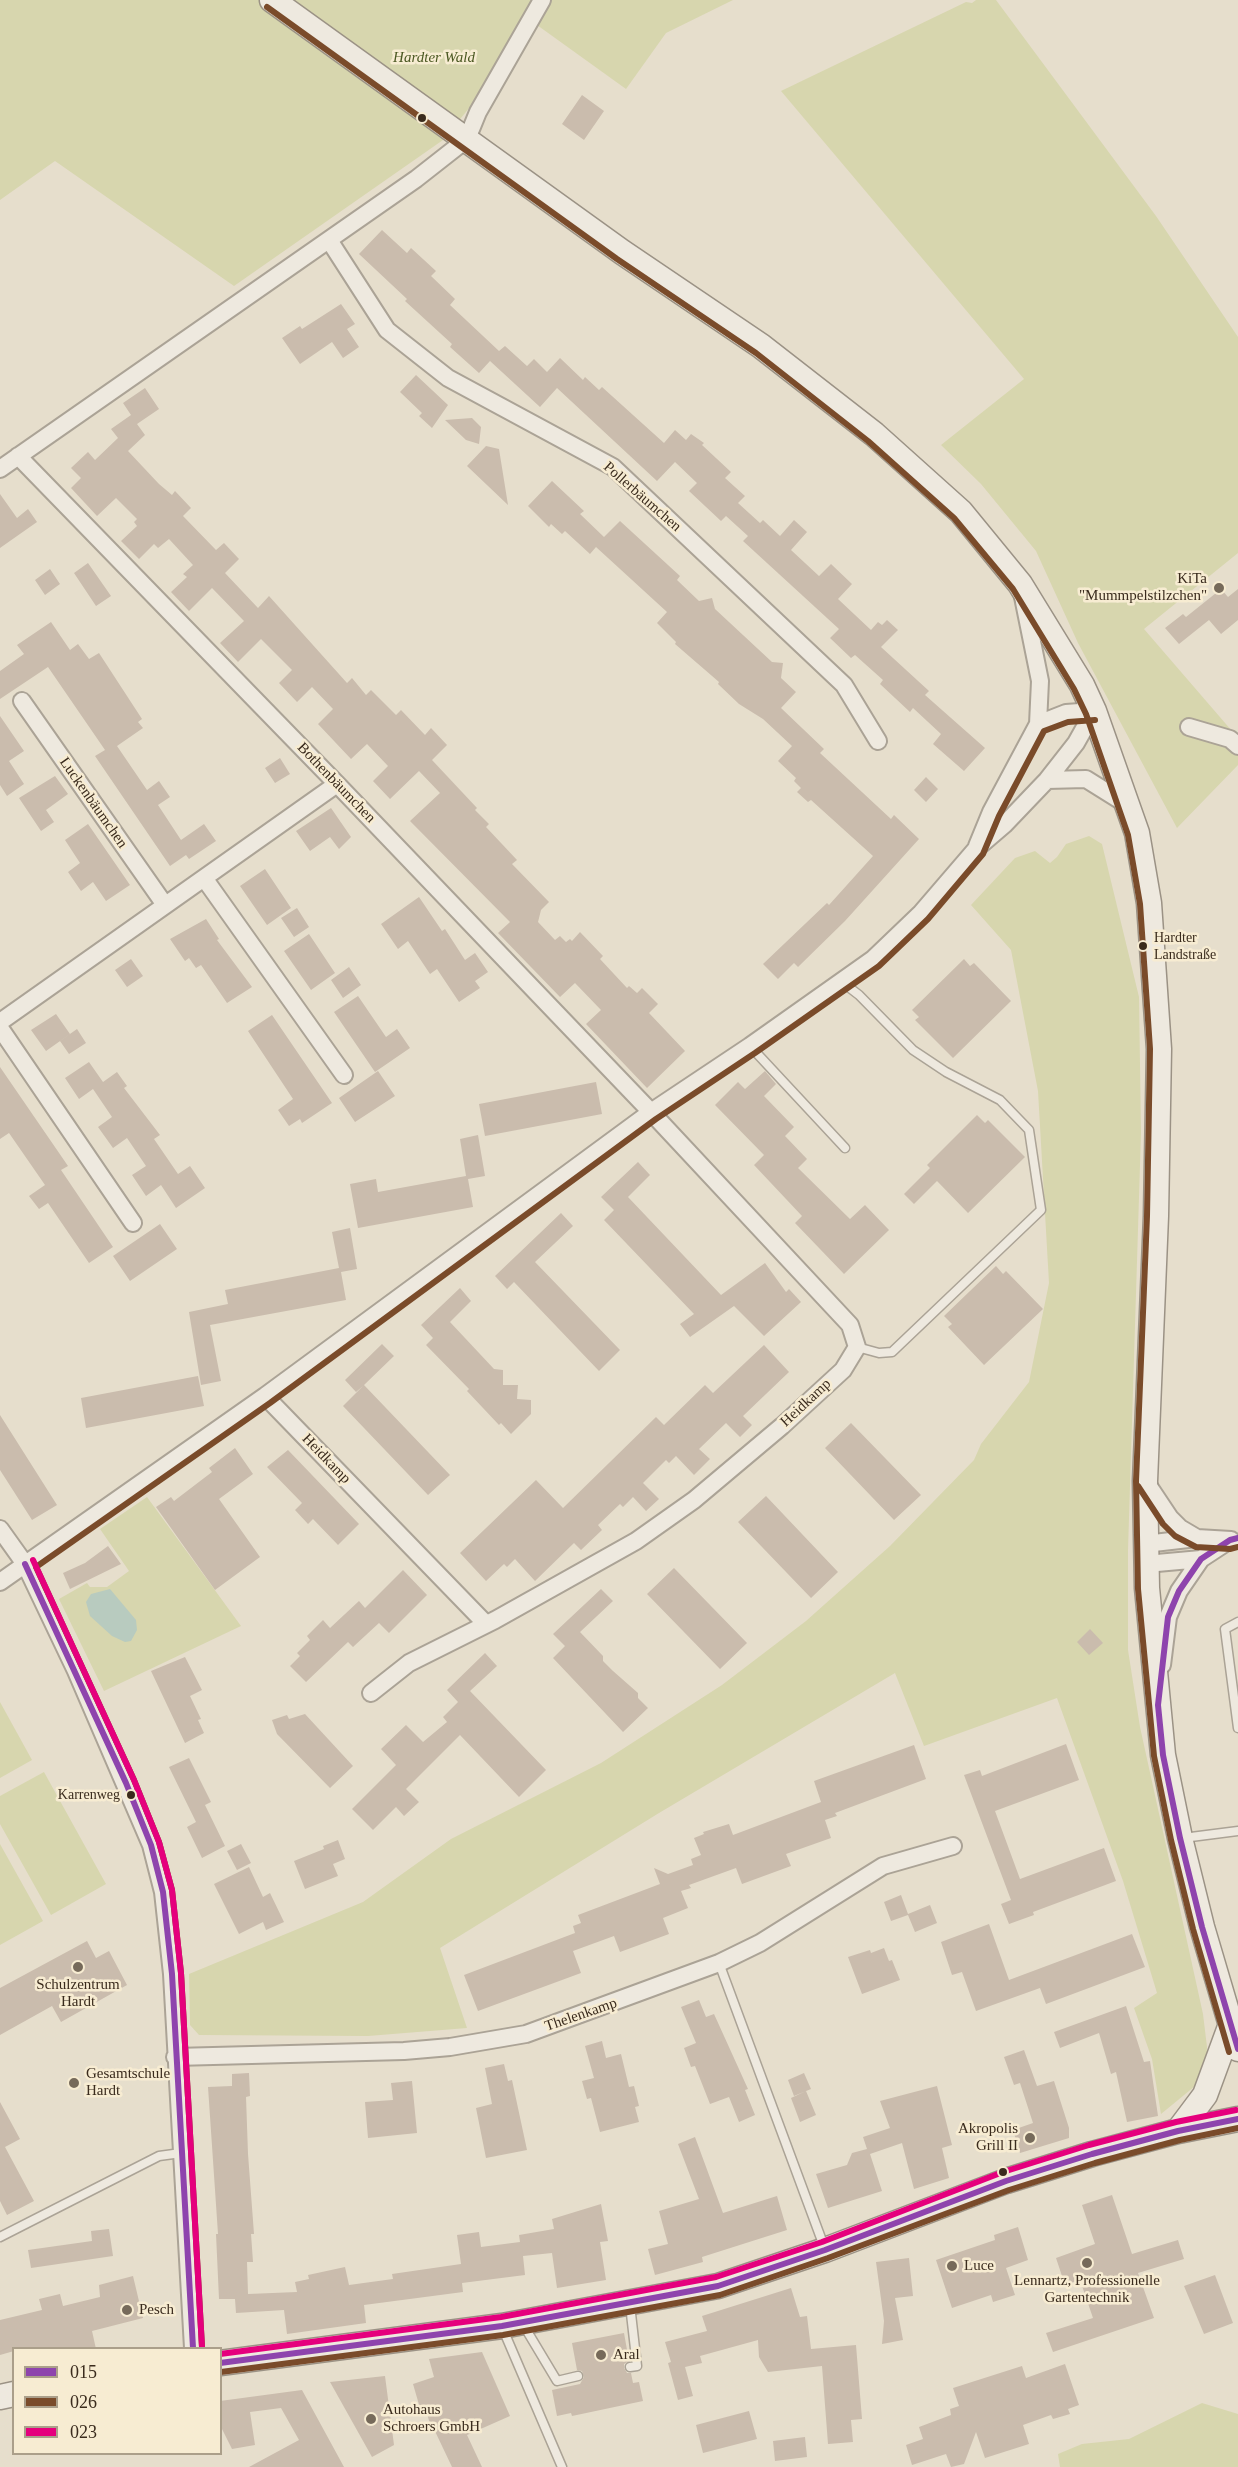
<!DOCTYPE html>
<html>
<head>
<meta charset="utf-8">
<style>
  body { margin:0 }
  #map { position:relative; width:1238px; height:2467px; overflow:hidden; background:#e6decc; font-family:"Times New Roman",serif }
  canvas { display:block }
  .legend { position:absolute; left:12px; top:2347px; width:210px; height:108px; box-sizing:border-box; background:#f7ecd2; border:2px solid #ab9f8a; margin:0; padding:8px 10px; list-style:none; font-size:18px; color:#3a2b1d }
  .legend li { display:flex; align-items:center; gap:12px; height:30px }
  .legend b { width:30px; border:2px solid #ab9f8a }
</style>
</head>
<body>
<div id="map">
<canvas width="1238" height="2467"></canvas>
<ul class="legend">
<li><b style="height:8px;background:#8e44ad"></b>015</li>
<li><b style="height:8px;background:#7a4b2a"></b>026</li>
<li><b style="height:8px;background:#e5007d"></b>023</li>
</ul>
</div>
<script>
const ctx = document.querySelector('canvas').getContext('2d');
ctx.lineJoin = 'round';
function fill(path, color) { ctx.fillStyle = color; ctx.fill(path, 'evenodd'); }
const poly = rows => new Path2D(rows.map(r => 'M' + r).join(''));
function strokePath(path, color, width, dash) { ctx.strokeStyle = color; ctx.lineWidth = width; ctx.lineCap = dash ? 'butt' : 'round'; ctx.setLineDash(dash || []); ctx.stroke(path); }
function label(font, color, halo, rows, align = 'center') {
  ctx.font = font + ' "Times New Roman",serif'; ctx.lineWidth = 5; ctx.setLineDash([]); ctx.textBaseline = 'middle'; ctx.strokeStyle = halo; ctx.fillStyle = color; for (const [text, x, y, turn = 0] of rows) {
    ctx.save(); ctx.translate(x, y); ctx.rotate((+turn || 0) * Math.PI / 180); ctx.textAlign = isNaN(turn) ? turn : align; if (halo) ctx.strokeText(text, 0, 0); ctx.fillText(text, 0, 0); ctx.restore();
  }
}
fill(poly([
  [0,0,733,0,666,33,626,89,537,25,443,140,234,286,55,161,0,200],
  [976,0,996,0,1156,216,1238,337,1238,553,1144,629,1238,738,1238,765,1177,828,1078,643,1036,551,981,484,941,445,1024,379,781,91,966,2,972,3],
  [1089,836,1102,844,1139,997,1141,1133,1128,1550,1128,1650,1140,1727,1203,2014,1207,2047,1206,2077,1161,2114,1152,2059,1134,2008,1157,1993,1123,1881,1057,1698,924,1746,895,1673,659,1813,440,1948,467,2028,368,2036,199,2035,190,2025,189,1974,363,1902,451,1839,601,1763,722,1685,806,1621,890,1546,974,1460,981,1444,1029,1382,1049,1283,1038,1091,1011,950,971,905,1015,858,1035,851,1050,863,1057,857,1066,844],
  [147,1497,241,1626,104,1691,59,1599,87,1583,90,1587,107,1587,129,1571,100,1529],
  [0,1702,32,1760,0,1778],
  [44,1772,106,1884,51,1915,0,1824,0,1796],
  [0,1844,43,1921,0,1945],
  [1202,2403,1238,2414,1238,2467,1060,2467,1058,2454,1082,2444,1129,2439]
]), '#d7d6ae');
fill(poly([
  [110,1589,136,1620,137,1630,131,1641,125,1642,112,1636,90,1616,86,1602,91,1594]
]), '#b8cbbf');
fill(poly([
  [582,95,604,111,584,140,562,124],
  [382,230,407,253,411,248,436,271,431,276,455,299,450,305,499,351,505,346,527,366,534,359,547,372,560,358,583,380,585,377,599,390,602,387,664,443,675,430,686,440,691,434,704,443,702,445,731,472,725,478,745,496,738,503,760,523,763,520,780,536,794,520,807,532,791,550,819,576,831,564,852,584,838,599,871,630,878,622,882,625,887,620,898,630,881,647,929,691,925,695,985,748,964,771,933,744,941,734,913,708,910,712,880,684,883,680,855,655,851,658,830,638,839,629,743,541,748,536,726,516,721,521,689,491,697,483,675,462,657,481,557,388,540,407,490,361,479,373,450,347,452,344,405,301,407,299,359,254],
  [341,304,355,324,347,329,359,347,343,358,332,342,300,364,282,338,300,326,302,329],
  [416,375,448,405,432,428,419,416,422,413,400,392],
  [145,388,159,409,137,424,145,435,128,451,159,484,172,495,175,491,191,508,183,516,216,550,224,543,239,559,225,573,258,608,269,596,347,683,352,678,366,695,371,690,396,715,401,710,425,735,431,728,447,745,432,760,477,808,475,810,489,824,486,827,517,860,512,864,549,902,541,910,538,922,555,940,560,936,566,942,570,939,572,941,580,932,603,956,600,959,627,988,629,986,637,993,642,988,658,1004,649,1013,685,1051,647,1088,586,1024,601,1010,575,983,560,997,498,933,510,922,410,821,440,793,419,771,390,799,373,781,388,766,367,744,351,759,318,724,333,709,312,687,297,702,279,683,292,670,261,639,238,662,220,643,244,621,212,588,189,611,171,592,187,577,183,574,193,565,169,539,158,548,154,544,139,559,121,541,137,526,134,522,137,519,116,498,97,516,71,488,81,478,71,468,88,452,95,460,118,438,111,429,131,415,123,403],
  [472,418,481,427,479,444,466,440,445,420],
  [486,446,499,449,508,505,467,466],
  [552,481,584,511,580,514,604,537,620,521,680,576,677,580,699,601,712,598,715,609,772,662,783,663,781,678,796,692,781,708,824,749,820,753,891,819,894,815,919,839,845,921,798,967,794,963,778,979,763,964,827,903,829,905,873,856,811,800,808,802,797,792,801,788,794,781,796,778,778,761,792,746,763,719,739,704,718,684,719,682,675,644,676,642,657,623,667,612,596,547,590,554,565,531,562,534,551,524,549,527,528,506],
  [0,494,17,518,28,509,37,522,0,548],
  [88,563,111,596,96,606,74,573],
  [50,569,60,584,45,595,35,580],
  [1221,589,1228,597,1238,589,1238,620,1221,634,1209,620,1179,644,1165,628,1183,614,1186,617],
  [51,622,70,650,78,644,89,659,99,653,142,719,138,722,143,728,117,746,147,790,159,781,170,797,158,805,181,840,204,824,216,841,189,859,186,855,170,866,95,756,105,750,48,667,0,699,0,671,24,654,17,645],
  [0,716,24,751,9,761,24,784,7,796,0,785],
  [280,758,290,774,275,783,265,768],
  [55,776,68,794,46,810,54,822,41,831,19,798],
  [926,777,938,789,926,802,914,790],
  [331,808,351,837,339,849,330,837,310,851,296,831],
  [88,824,130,885,106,901,93,882,81,891,68,872,80,863,65,840],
  [265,869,291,908,267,925,240,886],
  [419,897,442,931,445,929,465,960,475,953,488,972,475,981,480,988,459,1002,437,969,430,974,408,941,398,949,381,924],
  [297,908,309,927,294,937,281,918],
  [206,919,219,939,217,940,252,987,227,1003,201,965,196,968,189,958,185,961,170,939],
  [309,934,335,973,311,990,284,951],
  [131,959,143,976,127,987,115,970],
  [964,959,970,966,974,963,1011,1001,953,1058,915,1020,919,1017,912,1010],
  [349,967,361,985,343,998,331,980],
  [358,996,386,1037,397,1029,410,1048,375,1072,334,1012],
  [56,1014,70,1034,46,1051,31,1030],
  [272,1015,332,1103,302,1123,300,1119,289,1126,278,1110,293,1099,248,1031],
  [77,1029,86,1043,69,1054,60,1041],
  [89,1062,103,1082,117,1072,127,1086,124,1088,160,1135,154,1139,178,1174,190,1166,205,1188,176,1208,161,1185,146,1196,132,1175,146,1166,127,1138,113,1148,98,1127,112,1117,93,1089,79,1099,65,1078],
  [0,1067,68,1166,61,1170,113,1247,89,1263,48,1203,39,1209,29,1196,45,1185,9,1133,0,1139],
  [378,1071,395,1096,355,1122,339,1098],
  [765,1071,776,1084,764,1096,794,1127,785,1136,807,1159,798,1168,850,1219,865,1205,889,1230,844,1274,795,1223,802,1216,754,1165,764,1155,715,1105,738,1082,745,1089],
  [596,1082,602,1114,485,1136,479,1104],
  [977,1115,985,1123,988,1120,1025,1157,968,1213,937,1181,914,1204,904,1194,930,1168,927,1165],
  [478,1135,485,1176,468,1179,473,1207,358,1228,350,1184,376,1179,378,1192,466,1176,460,1139],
  [638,1162,650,1175,628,1197,721,1295,765,1263,786,1292,789,1289,801,1302,764,1336,734,1306,690,1337,680,1324,694,1314,604,1220,614,1210,601,1197],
  [561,1213,573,1226,535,1262,620,1350,599,1371,514,1282,507,1289,495,1276],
  [160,1224,177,1249,130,1281,113,1256],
  [350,1228,357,1269,341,1272,346,1300,210,1325,221,1381,201,1385,189,1312,228,1304,225,1290,339,1268,332,1232],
  [996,1266,1003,1274,1006,1271,1043,1309,984,1365,948,1327,952,1324,944,1316],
  [460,1288,471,1301,450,1322,494,1369,503,1370,503,1385,518,1385,517,1399,531,1400,531,1414,511,1434,501,1423,499,1425,467,1391,469,1389,426,1345,433,1338,421,1325],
  [382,1344,394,1356,364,1385,450,1475,428,1495,343,1406,363,1386,356,1392,345,1380],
  [764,1345,789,1372,743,1416,752,1425,740,1437,726,1423,699,1449,710,1459,694,1475,676,1456,669,1463,666,1460,643,1483,659,1499,646,1511,633,1497,623,1507,620,1504,598,1525,602,1530,581,1550,574,1543,535,1581,515,1559,507,1567,504,1564,486,1581,460,1553,536,1480,563,1508,656,1417,664,1425,705,1385,713,1393],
  [198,1376,204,1406,86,1428,81,1398],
  [0,1415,57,1505,32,1520,0,1470],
  [851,1423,921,1495,894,1520,825,1448],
  [235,1448,253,1474,219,1499,260,1557,215,1590,156,1507,171,1497,174,1501,212,1472,209,1468],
  [288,1450,359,1524,338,1545,313,1519,308,1524,295,1510,302,1503,267,1467],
  [766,1496,838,1572,811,1598,738,1522],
  [108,1546,121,1564,70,1589,63,1573,85,1563],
  [674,1568,747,1643,720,1669,647,1594],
  [403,1570,427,1595,389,1633,379,1623,353,1647,348,1642,306,1682,290,1666,300,1656,297,1653,310,1640,307,1636,323,1620,330,1628,359,1601,365,1608],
  [601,1589,613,1601,580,1632,603,1656,603,1661,613,1671,638,1693,638,1698,648,1708,623,1732,553,1658,565,1646,553,1634],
  [1090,1629,1103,1643,1089,1655,1077,1642],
  [485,1653,497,1666,470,1691,546,1770,519,1797,460,1735,406,1789,419,1802,404,1816,396,1807,373,1830,352,1809,396,1765,381,1749,406,1725,423,1742,447,1722,443,1717,458,1702,447,1690],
  [185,1657,202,1690,190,1696,201,1719,198,1720,204,1733,185,1743,151,1671],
  [305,1714,353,1766,330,1788,277,1734,272,1720,287,1715,289,1719],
  [1066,1744,1079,1780,995,1811,1020,1879,1104,1848,1116,1881,1033,1912,1034,1915,1009,1924,1001,1904,1011,1900,964,1775,980,1770,982,1776],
  [914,1745,926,1779,835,1813,837,1816,825,1820,831,1838,786,1854,791,1866,742,1884,736,1868,689,1885,691,1888,681,1891,688,1908,663,1918,669,1934,620,1952,614,1936,573,1951,581,1973,478,2011,464,1975,575,1933,573,1926,581,1923,578,1915,660,1884,654,1868,668,1874,693,1865,691,1859,701,1855,694,1838,704,1834,703,1832,729,1824,733,1835,821,1802,814,1781],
  [189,1758,211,1802,205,1805,225,1846,202,1858,187,1827,196,1822,169,1767],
  [338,1840,345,1859,333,1864,338,1876,305,1889,294,1861,324,1849,323,1846],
  [241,1844,251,1863,237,1870,227,1851],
  [249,1867,263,1897,270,1893,284,1922,266,1930,263,1922,239,1934,214,1884],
  [901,1895,908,1914,930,1905,937,1923,915,1932,908,1915,891,1921,884,1902],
  [989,1924,1009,1980,1132,1934,1145,1967,1046,2004,1040,1988,976,2011,962,1972,952,1975,941,1942],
  [87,1941,96,1958,109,1951,127,1985,61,2022,52,2006,0,2035,0,1988],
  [884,1948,889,1961,892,1960,900,1980,862,1994,848,1957,870,1950,871,1953],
  [699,2000,706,2017,714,2014,748,2089,745,2090,755,2115,739,2122,729,2097,710,2104,695,2066,691,2067,684,2048,696,2043,681,2007],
  [1126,2006,1144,2062,1150,2061,1158,2116,1127,2122,1116,2072,1111,2074,1099,2033,1060,2048,1054,2032],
  [602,2041,606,2058,621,2054,629,2087,634,2086,639,2106,635,2107,639,2122,600,2132,591,2098,587,2099,582,2081,594,2078,585,2046],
  [1024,2050,1037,2086,1054,2081,1069,2128,1069,2138,1020,2153,1013,2130,1033,2123,1020,2083,1014,2085,1004,2057],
  [504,2064,508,2081,512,2080,527,2150,486,2158,476,2108,492,2104,485,2068],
  [249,2073,250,2096,246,2097,248,2154,254,2234,251,2234,253,2262,247,2262,248,2294,297,2292,295,2282,309,2279,308,2275,345,2267,349,2285,393,2279,392,2274,461,2264,457,2235,479,2232,481,2247,520,2242,519,2235,554,2229,552,2219,601,2204,608,2241,600,2242,606,2280,557,2288,552,2253,523,2256,525,2275,462,2283,463,2292,364,2305,366,2323,287,2334,284,2310,236,2313,235,2299,219,2299,216,2234,218,2234,208,2087,232,2086,232,2074],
  [804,2073,811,2089,794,2096,788,2080],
  [412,2081,417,2133,368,2138,365,2102,393,2100,391,2083],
  [937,2086,952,2145,942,2148,949,2178,914,2189,902,2143,870,2154,882,2191,828,2208,816,2174,847,2165,852,2153,867,2149,863,2137,890,2128,880,2101],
  [806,2091,816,2115,800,2122,791,2098],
  [0,2102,20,2139,5,2147,34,2201,7,2215,0,2201],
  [695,2137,723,2213,777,2196,787,2230,702,2257,703,2262,655,2275,648,2249,668,2244,659,2211,699,2199,678,2144],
  [1112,2195,1132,2254,1178,2240,1184,2259,1138,2273,1154,2318,1053,2352,1046,2333,1093,2318,1080,2280,1065,2285,1056,2258,1095,2244,1082,2205],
  [1018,2227,1028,2260,1006,2268,1015,2295,993,2302,991,2295,952,2308,936,2260,995,2240,994,2235],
  [109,2229,113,2256,31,2268,28,2250,92,2241,91,2231],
  [909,2258,913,2296,895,2298,903,2340,882,2344,884,2321,876,2262],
  [1215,2275,1233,2323,1204,2334,1184,2286],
  [133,2276,143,2318,92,2331,96,2349,14,2349,14,2351,0,2355,0,2320,42,2310,39,2299,60,2294,63,2306,100,2297,99,2285],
  [791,2288,800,2317,807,2316,811,2349,856,2345,862,2419,851,2420,853,2442,828,2444,822,2366,768,2372,759,2357,758,2340,700,2356,702,2363,685,2367,693,2396,678,2400,668,2363,671,2362,665,2342,707,2331,702,2316],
  [624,2333,629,2361,624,2364,624,2368,627,2373,631,2373,633,2383,639,2382,643,2401,572,2416,571,2413,557,2416,552,2390,580,2384,584,2377,582,2371,577,2370,572,2343],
  [482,2352,510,2416,467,2435,482,2467,452,2467,433,2427,431,2428,425,2406,420,2408,413,2384,434,2377,429,2359],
  [1065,2364,1079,2405,1068,2409,1070,2414,1053,2419,1051,2415,1023,2425,1029,2444,985,2458,976,2432,964,2464,951,2467,946,2454,912,2465,906,2445,923,2439,919,2427,951,2415,950,2409,959,2406,953,2388,1022,2366,1026,2378],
  [385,2376,394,2445,372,2457,330,2382],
  [302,2390,344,2467,249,2467,299,2440,281,2408,250,2412,255,2445,232,2449,220,2425,220,2401],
  [749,2411,757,2439,703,2453,696,2425],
  [805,2437,807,2457,775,2461,773,2441]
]), '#cabcad');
const lane = poly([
  [842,982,859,995,913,1050,946,1072,1000,1100,1029,1130,1041,1210,892,1352,879,1353,857,1347],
  [750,1046,845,1148],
  [1238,1622,1225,1629,1238,1728],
  [1183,1838,1238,1831],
  [719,1963,825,2249],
  [0,2237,159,2156,181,2153],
  [630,2305,637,2366,630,2367],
  [524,2326,557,2381,578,2376],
  [502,2327,562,2467]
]);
const street = poly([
  [329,240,387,330,448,378,613,467,844,685,878,741],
  [18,456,337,784,651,1112,850,1325,857,1347,843,1370,782,1426,694,1500,636,1541,495,1620,409,1663,371,1693],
  [0,469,416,179,467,139,478,112,542,0],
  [22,701,165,905],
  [1038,724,1066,713,1094,711],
  [1189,727,1230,739,1238,746],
  [1047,780,1086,779,1126,804],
  [977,846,991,812,1038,724,1040,681,1023,597],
  [204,878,344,1075],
  [0,1022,337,784],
  [0,1028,133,1223],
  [265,1396,486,1624],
  [1146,1482,1170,1518,1180,1528,1197,1538],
  [0,1529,25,1564,76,1671,151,1845,163,1892,172,1974,193,2348],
  [1145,1544,1197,1538,1231,1540],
  [1146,1564,1201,1559],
  [0,1582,265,1396,651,1112,750,1046,873,959,921,913,976,849,1004,825,1047,780,1076,743,1094,711],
  [1162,1665,1168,1617,1179,1591,1201,1559,1230,1540],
  [175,2057,404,2051,450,2047,526,2034,719,1963,760,1943,883,1866,953,1846]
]);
const secondary = poly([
  [272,0,622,252,761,346,874,434,961,512,1020,584,1082,685,1094,711,1137,833,1149,903,1159,1049,1156,1216,1145,1481,1147,1588,1163,1755,1180,1838,1202,1927,1238,2049],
  [1178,2131,1205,2095,1230,2027],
  [220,2363,502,2326,718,2286,825,2250,1006,2181,1092,2154,1178,2131,1238,2119],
  [0,2397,14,2394]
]);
strokePath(lane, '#aba396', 11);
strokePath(street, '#aba396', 20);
strokePath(secondary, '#9b9285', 27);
strokePath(lane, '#eee9df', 8);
strokePath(street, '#eee9df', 16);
strokePath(secondary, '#eee9df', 24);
strokePath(poly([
  [1238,1538,1230,1540,1201,1559,1179,1591,1168,1617,1158,1705,1163,1755,1180,1838,1202,1927,1238,2049],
  [25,1564,126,1783,151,1845,163,1892,172,1974,193,2348],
  [220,2363,502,2326,718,2286,825,2250,1006,2181,1092,2154,1178,2131,1238,2119]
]), '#8e44ad', 6);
strokePath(poly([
  [267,7,617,259,756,353,868,441,954,518,1013,589,1074,689,1086,714,1128,835,1140,904,1150,1049,1147,1216,1136,1481,1138,1589,1154,1756,1171,1840,1193,1929,1229,2052],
  [1138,1486,1163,1524,1175,1536,1196,1547,1230,1549,1238,1547],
  [202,2347,181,1973,172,1890,159,1842,134,1780,36,1567,270,1403,656,1119,755,1053,879,966,928,919,983,854,999,816,1044,731,1068,722,1095,720],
  [221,2372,503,2335,720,2295,828,2258,1009,2190,1095,2163,1180,2140,1238,2128]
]), '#7a4b2a', 6);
strokePath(poly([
  [33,1560,134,1780,159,1842,172,1890,181,1973,202,2347],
  [220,2354,501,2317,716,2277,822,2242,1003,2172,1089,2145,1176,2122,1236,2110]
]), '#e5007d', 6);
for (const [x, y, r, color] of [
  [422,118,5,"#3a2b1d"],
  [1219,588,6,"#766a5a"],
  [1143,946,5,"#3a2b1d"],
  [131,1795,5,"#3a2b1d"],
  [78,1967,6,"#766a5a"],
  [74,2083,6,"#766a5a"],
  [1030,2138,6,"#766a5a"],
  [1003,2172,5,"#3a2b1d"],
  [1087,2263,6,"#766a5a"],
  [952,2266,6,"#766a5a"],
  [127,2310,6,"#766a5a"],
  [601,2355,6,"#766a5a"],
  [371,2419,6,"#766a5a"]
]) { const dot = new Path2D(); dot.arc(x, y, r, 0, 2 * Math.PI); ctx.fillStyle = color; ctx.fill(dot); strokePath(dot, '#f7ecd2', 2); }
label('14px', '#3a2b1d', '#f7ecd2', [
  ["Hardter",1154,938],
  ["Landstraße",1154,955],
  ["Karrenweg",120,1795,"right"]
], 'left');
label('italic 15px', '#4b5822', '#f7ecd2', [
  ["Hardter Wald",434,58]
]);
label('15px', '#3a2b1d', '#f7ecd2', [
  ["Pollerbäumchen",642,497,41],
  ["Bothenbäumchen",336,783,46],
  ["Luckenbäumchen",93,803,55],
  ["Heidkamp",806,1403,-43],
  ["Heidkamp",326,1459,46],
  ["Thelenkamp",581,2015,-19]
]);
label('15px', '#3a2b1d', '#f7ecd2', [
  ["KiTa",1207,579,"right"],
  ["\"Mummpelstilzchen\"",1207,596,"right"],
  ["Schulzentrum",78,1985,"center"],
  ["Hardt",78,2002,"center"],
  ["Gesamtschule",86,2074],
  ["Hardt",86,2091],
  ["Akropolis",1018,2129,"right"],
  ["Grill II",1018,2146,"right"],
  ["Luce",964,2266],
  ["Lennartz, Professionelle",1087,2281,"center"],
  ["Gartentechnik",1087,2298,"center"],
  ["Pesch",139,2310],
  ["Aral",613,2355],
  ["Autohaus",383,2410],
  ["Schroers GmbH",383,2427]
], 'left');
</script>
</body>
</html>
